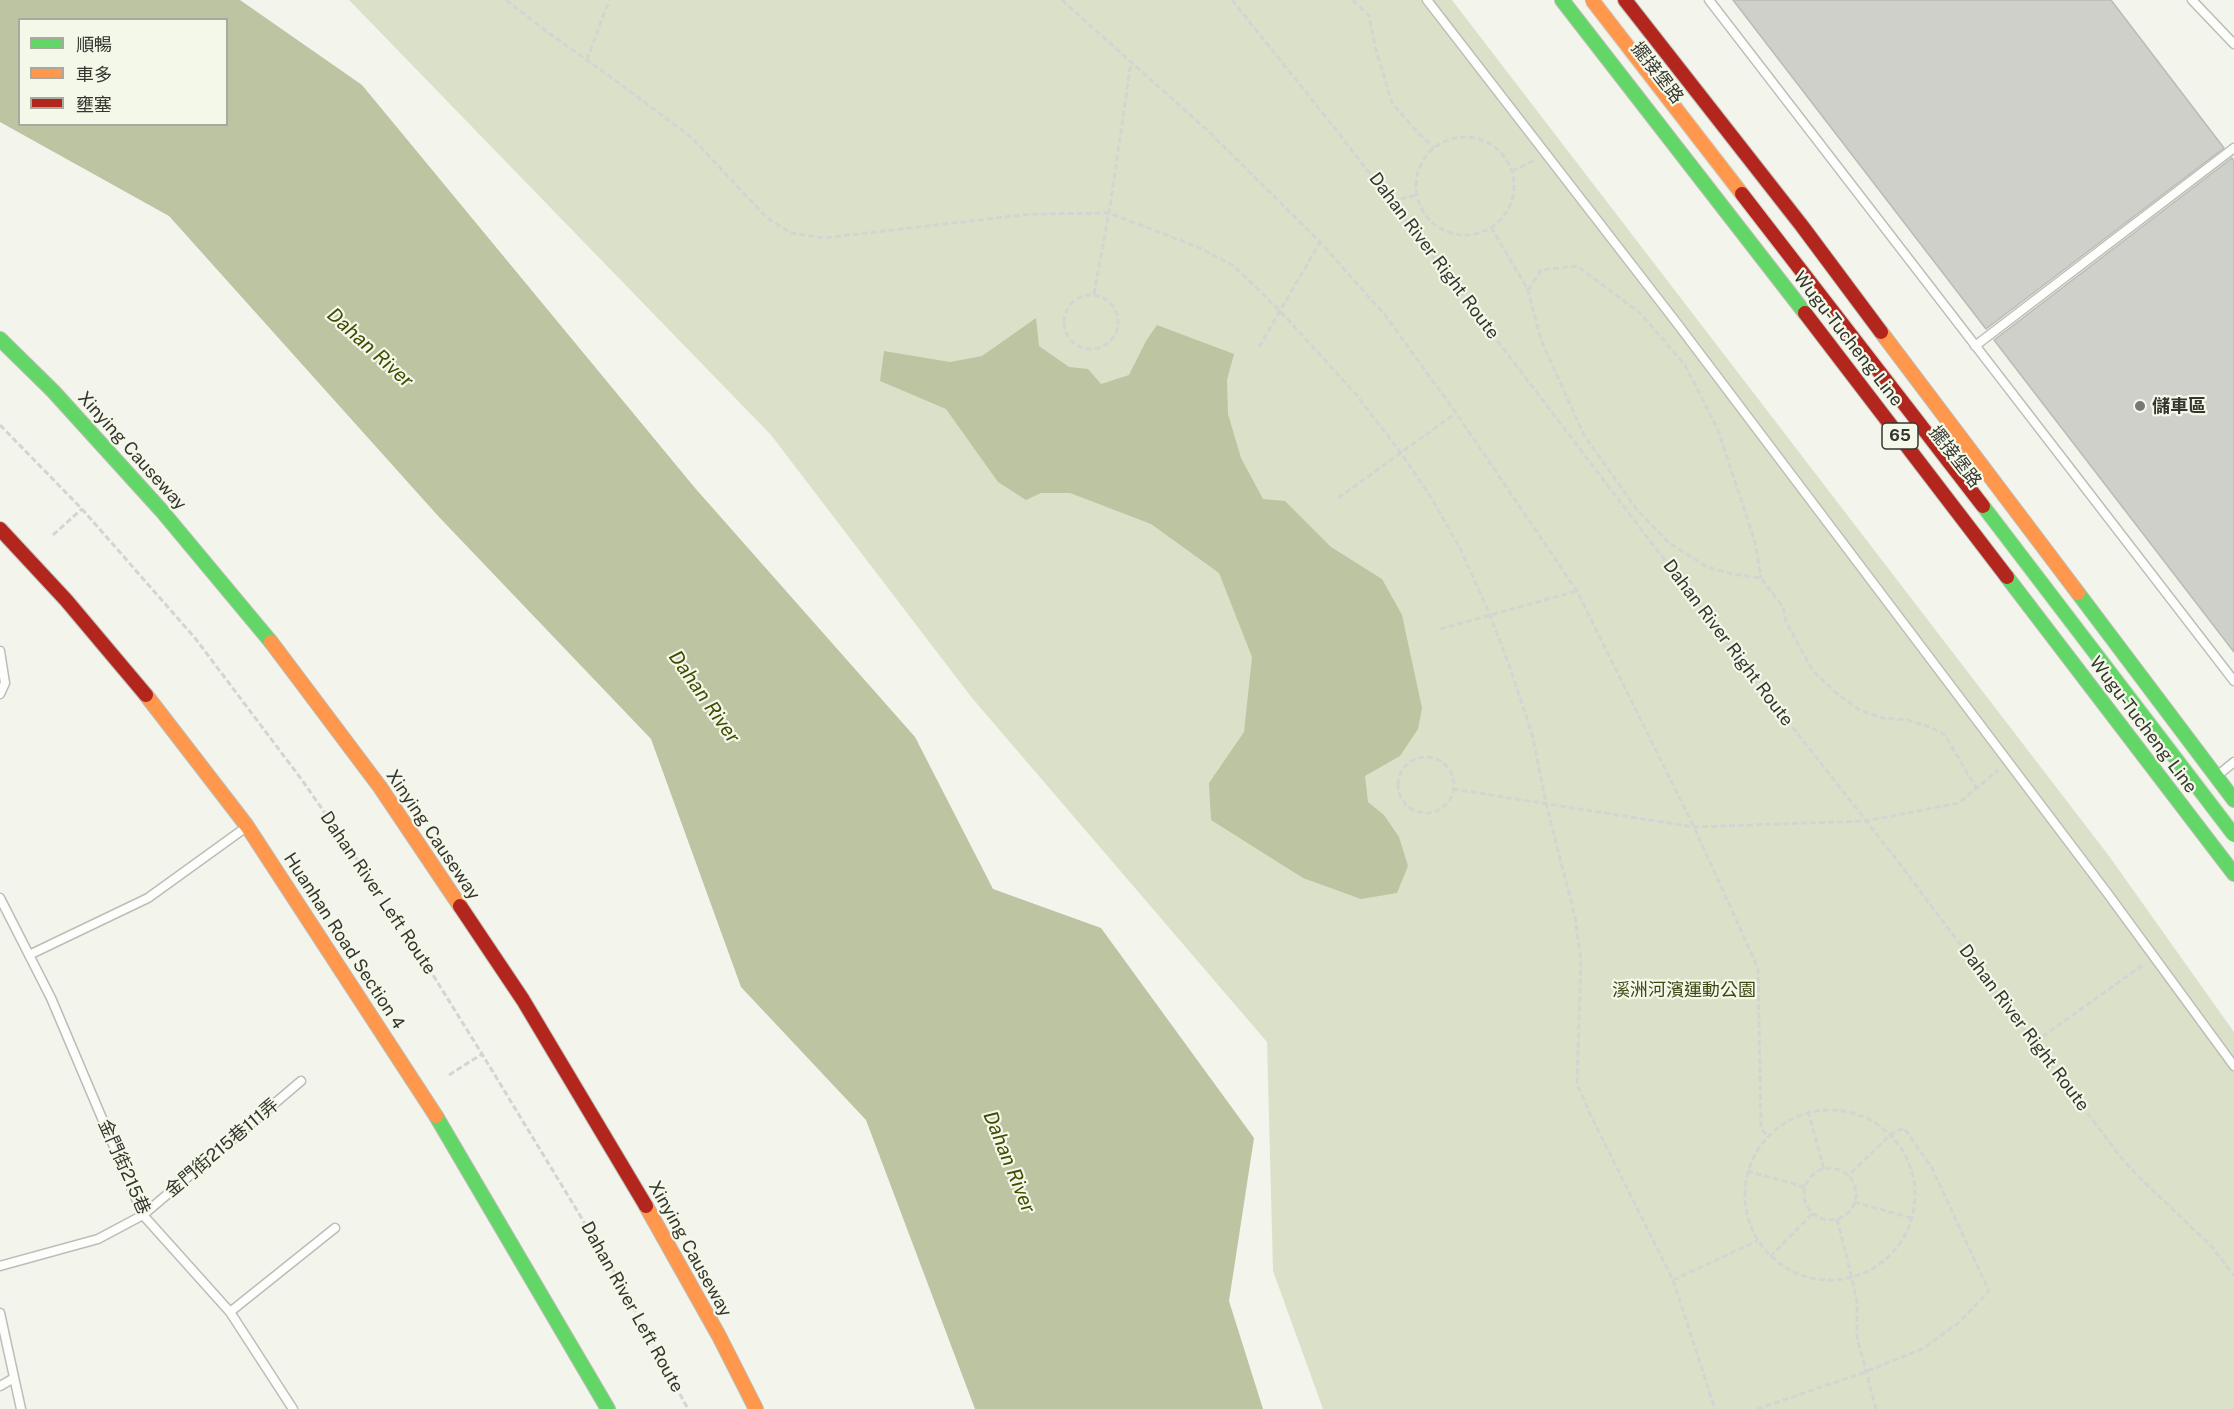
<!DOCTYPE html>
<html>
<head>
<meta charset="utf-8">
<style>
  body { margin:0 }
  #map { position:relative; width:2234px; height:1409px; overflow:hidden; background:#f3f4ec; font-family:"Public Sans","Noto Sans TC",sans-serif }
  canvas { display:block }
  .legend { position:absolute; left:18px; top:18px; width:210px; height:108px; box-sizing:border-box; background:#f4f8e9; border:2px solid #a8aa9f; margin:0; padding:8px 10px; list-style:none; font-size:18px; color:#353630 }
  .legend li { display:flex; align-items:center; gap:12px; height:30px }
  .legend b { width:30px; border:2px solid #a8aa9f }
</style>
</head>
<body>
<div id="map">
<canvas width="2234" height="1409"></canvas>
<ul class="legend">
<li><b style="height:8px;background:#63d668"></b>順暢</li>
<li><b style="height:8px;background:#ff974d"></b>車多</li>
<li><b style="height:8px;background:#b3261e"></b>壅塞</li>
</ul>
</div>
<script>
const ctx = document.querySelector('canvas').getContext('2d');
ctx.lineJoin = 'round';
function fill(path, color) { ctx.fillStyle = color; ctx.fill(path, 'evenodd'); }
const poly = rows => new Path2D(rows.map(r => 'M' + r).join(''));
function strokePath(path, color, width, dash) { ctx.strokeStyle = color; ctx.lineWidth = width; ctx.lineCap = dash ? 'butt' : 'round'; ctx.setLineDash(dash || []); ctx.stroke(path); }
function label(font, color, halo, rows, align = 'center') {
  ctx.font = font + ' "Public Sans","Noto Sans TC",sans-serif'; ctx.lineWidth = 4.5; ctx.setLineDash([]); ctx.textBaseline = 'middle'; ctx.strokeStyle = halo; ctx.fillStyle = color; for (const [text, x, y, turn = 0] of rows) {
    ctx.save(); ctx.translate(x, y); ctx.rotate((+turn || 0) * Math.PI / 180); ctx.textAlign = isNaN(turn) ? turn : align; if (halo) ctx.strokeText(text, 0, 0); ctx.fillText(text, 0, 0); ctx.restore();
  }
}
fill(poly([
  [349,0,1452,0,2109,856,2234,1032,2234,1409,1323,1409,1273,1271,1267,1042,972,698,771,435]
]), '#dbe1c9');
fill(poly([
  [0,0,240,0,362,85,695,488,915,737,993,889,1101,928,1254,1138,1229,1301,1263,1409,975,1409,866,1120,741,987,651,739,439,517,169,216,0,122],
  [20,20,226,20,226,124,20,124],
  [1036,318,1039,346,1069,367,1088,369,1101,384,1129,375,1146,341,1157,325,1234,354,1227,380,1228,414,1241,458,1263,499,1285,501,1331,547,1382,579,1402,615,1422,708,1418,729,1400,756,1365,776,1368,802,1384,815,1399,837,1408,866,1397,893,1361,899,1303,878,1211,820,1209,783,1244,732,1252,657,1219,573,1151,524,1070,493,1041,493,1026,500,998,482,946,409,880,381,884,351,950,362,982,356]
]), '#bcc4a2');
const building = poly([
  [1733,0,2111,0,2224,148,1986,329,1733,0],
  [2232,158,2234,161,2234,652,1994,340,2232,158]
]);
fill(building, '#cfd0ca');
strokePath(building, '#babbb5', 1.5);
const lane = poly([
  [1427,0,1676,322,2108,894,2234,1066],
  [1709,0,2234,681],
  [2192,0,2234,44],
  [1975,346,2234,148],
  [0,651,5,683,0,694],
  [2218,775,2234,762],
  [0,898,51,998,143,1215,230,1312,293,1409],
  [29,955,148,898,245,828],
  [0,1266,98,1239,143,1215,301,1081],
  [230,1312,335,1228],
  [0,1313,21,1409],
  [0,1386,14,1378]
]);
const fast = poly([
  [1562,0,1805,313],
  [0,339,53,391,161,510,271,642],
  [2007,577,2234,874],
  [2078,593,2234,800],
  [436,1116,608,1409]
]);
const slow = poly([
  [1881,332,2078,593],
  [271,642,380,787,460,906],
  [146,695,247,826,436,1116],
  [646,1206,719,1336,756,1409]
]);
const jam = poly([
  [1625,0,1802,226,1881,332],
  [1805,313,2007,577],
  [0,529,66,600,146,695],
  [460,906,523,1000,646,1206]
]);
strokePath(lane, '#bcbdb7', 11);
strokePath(fast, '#bcbdb7', 16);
strokePath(slow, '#bcbdb7', 16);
strokePath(jam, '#bcbdb7', 16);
strokePath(poly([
  [506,0,550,34,608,75,691,137,767,218,791,233,824,238,1031,214,1109,213,1200,248,1234,266,1280,311,1354,392,1401,453,1432,499,1461,550,1490,615,1510,668,1532,734,1546,803,1575,917,1581,960,1577,1084,1591,1116,1673,1280,1715,1409],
  [1062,0,1208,131,1320,242,1385,315,1456,413,1577,591,1694,827,1758,968,1761,1128,1767,1136],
  [1232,0,1341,136,1776,706,1893,855,2119,1155,2137,1175,2213,1248,2234,1276],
  [1353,0,1369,16,1376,50,1392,103,1418,133,1434,148],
  [587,60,609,0],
  '1416 186a49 49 0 1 1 98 0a49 49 0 1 1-98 0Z',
  [1512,171,1535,160],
  [1392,201,1417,195],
  [1491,227,1528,290,1541,340,1584,435,1637,510,1668,542,1707,567,1732,574,1761,578,1783,607,1786,622,1813,671,1835,692,1861,711,1883,718,1907,720,1930,727,1945,735,1976,788],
  [1528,290,1541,270,1577,266,1640,313,1685,365,1718,430,1755,542,1761,578],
  [1094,294,1109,213,1131,62],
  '1064 322a27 27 0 1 1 54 0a27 27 0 1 1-54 0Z',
  [1259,347,1320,242],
  [0,425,82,509,195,638,302,780,397,917,482,1054,612,1268,688,1409],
  [1338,498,1456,413],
  [53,535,82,509],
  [1440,629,1577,591],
  '1398 785a28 28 0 1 1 56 0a28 28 0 1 1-56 0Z',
  [1453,789,1694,827,1865,821,1959,803,1998,770],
  [2035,1042,2144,964],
  [449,1075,482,1054],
  '1745 1195a85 85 0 1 1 170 0a85 85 0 1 1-170 0Z',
  [1808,1111,1824,1169],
  '1804 1194a26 26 0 1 1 52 0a26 26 0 1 1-52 0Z',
  [1747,1171,1805,1187],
  [1854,1202,1912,1218],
  [1837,1219,1852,1278,1857,1303,1857,1337,1876,1409],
  [1770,1257,1812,1214],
  [1673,1280,1757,1241],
  [1757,1409,1865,1372,1922,1349,1957,1324,1989,1291,1932,1168,1904,1128,1891,1134,1848,1176]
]), '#d4d4d2', 3, [6, 3]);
strokePath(lane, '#fdfdfc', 8);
strokePath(fast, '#63d668', 14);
strokePath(slow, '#ff974d', 14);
strokePath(jam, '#b3261e', 14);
const fastBridge = poly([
  [1983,506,2234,835]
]);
const slowBridge = poly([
  [1592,0,1742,194]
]);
const jamBridge = poly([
  [1742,194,1983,506]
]);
strokePath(fastBridge, '#cfcfca', 16, []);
strokePath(slowBridge, '#cfcfca', 16, []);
strokePath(jamBridge, '#cfcfca', 16, []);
strokePath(fastBridge, '#63d668', 14);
strokePath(slowBridge, '#ff974d', 14);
strokePath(jamBridge, '#b3261e', 14);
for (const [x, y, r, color] of [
  [2140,406,6,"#787872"]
]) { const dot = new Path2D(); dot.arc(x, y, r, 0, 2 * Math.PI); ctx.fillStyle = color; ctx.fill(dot); strokePath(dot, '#f4f8e9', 2); }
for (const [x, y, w] of [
  [1900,436,36]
]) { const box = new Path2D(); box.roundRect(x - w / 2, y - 13, w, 26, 4.5); ctx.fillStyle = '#f4f8e9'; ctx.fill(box); strokePath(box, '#353630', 1.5); }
label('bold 16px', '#353630', null, [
  ["65",1900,436]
]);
label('18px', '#353630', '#f4f8e9', [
  ["擺接堡路",1657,73,52],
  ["Dahan River Right Route",1434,256,53],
  ["Wugu-Tucheng Line",1848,339,52],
  ["Xinying Causeway",132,451,48],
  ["擺接堡路",1955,457,52],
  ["Dahan River Right Route",1728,643,53],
  ["Wugu-Tucheng Line",2143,725,53],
  ["Xinying Causeway",433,835,56],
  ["Dahan River Left Route",378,893,56],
  ["Huanhan Road Section 4",344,941,57],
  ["Dahan River Right Route",2024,1028,53],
  ["金門街215巷111弄",222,1148,-40],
  ["金門街215巷",124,1167,66],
  ["Xinying Causeway",690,1249,61],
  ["Dahan River Left Route",632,1307,61]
]);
label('bold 18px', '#353630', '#f4f8e9', [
  ["儲車區",2152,406]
], 'left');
label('18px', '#3d4713', '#f4f8e9', [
  ["溪洲河濱運動公園",1684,990]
]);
label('italic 20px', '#404b00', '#f4f8e9', [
  ["Dahan River",370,348,42],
  ["Dahan River",704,697,55],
  ["Dahan River",1009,1162,68]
]);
</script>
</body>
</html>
